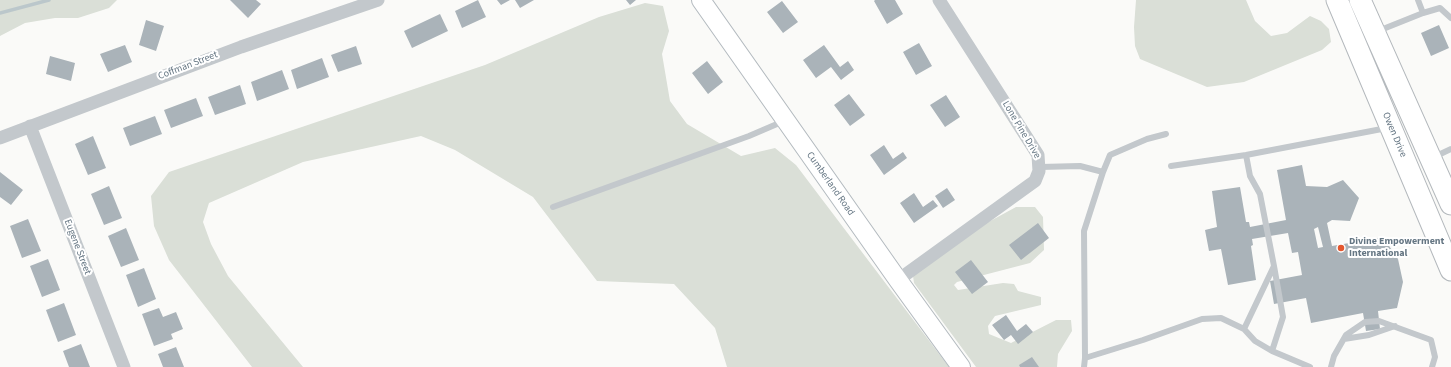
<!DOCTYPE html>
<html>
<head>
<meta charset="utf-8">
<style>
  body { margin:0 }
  canvas { display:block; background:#fafaf8 }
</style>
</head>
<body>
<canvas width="1451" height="367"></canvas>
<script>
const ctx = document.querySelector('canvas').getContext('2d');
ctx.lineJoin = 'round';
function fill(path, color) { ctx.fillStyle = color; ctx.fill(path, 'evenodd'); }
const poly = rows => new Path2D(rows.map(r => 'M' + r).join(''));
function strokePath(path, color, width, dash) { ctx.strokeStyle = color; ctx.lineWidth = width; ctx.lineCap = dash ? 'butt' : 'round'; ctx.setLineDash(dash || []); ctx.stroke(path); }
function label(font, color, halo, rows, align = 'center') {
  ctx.font = font + ' "Source Sans 3",sans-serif'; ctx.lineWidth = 4; ctx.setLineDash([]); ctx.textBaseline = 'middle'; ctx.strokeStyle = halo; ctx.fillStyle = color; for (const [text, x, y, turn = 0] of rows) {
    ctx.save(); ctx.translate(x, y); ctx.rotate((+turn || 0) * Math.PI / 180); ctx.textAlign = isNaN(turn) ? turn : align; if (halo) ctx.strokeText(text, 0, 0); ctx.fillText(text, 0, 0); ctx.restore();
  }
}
fill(poly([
  [0,0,117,0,109,8,78,18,55,18,25,23,0,36],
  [1136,0,1246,0,1255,21,1271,36,1287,33,1310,16,1321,21,1329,29,1331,42,1322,50,1244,82,1207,87,1140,59,1135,46,1134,27],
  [645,3,663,6,669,31,662,54,670,101,687,124,741,156,775,148,796,165,949,367,727,367,715,328,674,284,597,281,533,197,455,150,421,136,303,162,209,203,203,222,211,244,228,276,303,367,252,367,169,260,154,226,151,196,169,172,485,65,599,17],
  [1016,207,1035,207,1043,217,1044,250,1030,263,957,282,954,285,958,290,1003,283,1014,284,1018,291,1041,297,1041,305,995,316,988,326,989,334,1011,343,1056,320,1071,320,1072,331,1058,354,1057,367,976,367,914,283,913,276,983,225]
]), '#dadfd7');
strokePath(poly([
  [0,13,49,0]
]), '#bbc7cb', 3.5);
fill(poly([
  [230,0,256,0,261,4,248,18],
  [478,0,486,17,462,28,455,11],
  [497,0,510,0,501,5],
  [515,0,534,0,520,8],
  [626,0,636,0,630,5],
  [875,0,895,0,903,14,887,24,874,1],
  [782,1,798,22,783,33,767,12],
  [440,14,448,31,412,48,404,31],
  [146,20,164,26,156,51,139,45],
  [1439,25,1449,48,1431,56,1421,33],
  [919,43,932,66,916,75,903,52],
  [125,45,132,62,108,72,100,54],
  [824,45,840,67,848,61,854,70,841,80,831,67,816,78,803,60],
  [356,46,362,64,338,72,331,55],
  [50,56,75,63,71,81,46,74],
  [322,58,329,77,297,89,291,70],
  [707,61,723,82,708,94,692,73],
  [282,70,289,89,257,101,251,82],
  [240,85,246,104,215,115,208,97],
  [849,94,865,115,850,126,834,105],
  [946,95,960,117,945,127,930,105],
  [196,98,203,116,171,128,164,110],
  [155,116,162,134,130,146,123,128],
  [93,136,106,168,88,175,75,144],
  [884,145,893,159,903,152,907,158,884,175,870,155],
  [1302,165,1306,186,1327,187,1343,180,1359,198,1350,221,1332,220,1327,223,1332,246,1383,237,1398,259,1403,282,1397,308,1378,311,1380,329,1366,331,1363,313,1311,323,1306,298,1274,304,1270,281,1302,275,1298,252,1292,253,1288,233,1252,239,1253,245,1251,246,1256,280,1228,285,1221,249,1209,251,1205,230,1217,227,1212,191,1240,187,1246,222,1249,222,1250,227,1286,220,1277,170],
  [1318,227,1323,247,1318,248,1314,229],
  [0,172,23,190,11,205,0,197],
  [109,186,122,218,104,225,91,194],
  [947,188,955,200,943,208,935,196],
  [914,193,923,207,933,200,938,206,914,223,900,203],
  [28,219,41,251,22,258,10,226],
  [1038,223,1049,238,1021,260,1009,245],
  [126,228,139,260,121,267,108,236],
  [48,259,60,290,42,297,30,266],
  [971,260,988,282,972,294,955,272],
  [144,268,156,299,138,307,126,275],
  [64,303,76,335,58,342,46,310],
  [159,308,163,317,176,312,183,329,171,334,173,339,154,346,142,314],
  [1006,315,1017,331,1026,324,1033,332,1018,344,1011,335,1004,340,992,325],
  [81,344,90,367,69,367,63,351],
  [176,347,184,367,163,367,158,354],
  [1032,357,1039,367,1020,367,1019,365]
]), '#aab3b9');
const secondary = poly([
  [701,0,898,280,961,367]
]);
const trunk = poly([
  [1337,0,1451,270],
  [1360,0,1451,204]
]);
strokePath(secondary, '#b3babf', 20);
strokePath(trunk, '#b4b9bd', 23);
strokePath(poly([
  [1418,0,1423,13,1440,8,1451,18],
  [1378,31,1423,13],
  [1434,157,1451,149],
  [1171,166,1246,155,1387,128],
  [1040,167,1080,166,1103,172,1084,231,1085,358],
  [1103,172,1110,155,1147,139,1166,134],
  [553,207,749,136,784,121],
  [1244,329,1274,266,1260,194,1250,176,1246,155],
  [1344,339,1369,335,1395,326],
  [1272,351,1283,317,1274,266],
  [1084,367,1085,358,1143,340,1202,319,1221,318,1244,329,1255,341,1272,351,1310,367],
  [1331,367,1334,356,1346,335,1365,322,1379,321,1431,340,1435,357,1432,367]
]), '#c3c8cc', 6);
strokePath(poly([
  [30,126,124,367],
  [0,138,241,47,378,0],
  [898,280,1028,186,1035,181,1039,171,1038,155,939,0]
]), '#c3c8cc', 13);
strokePath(secondary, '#fff', 18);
strokePath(trunk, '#fff', 21);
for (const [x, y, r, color] of [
  [1341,248,4,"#e4572e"]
]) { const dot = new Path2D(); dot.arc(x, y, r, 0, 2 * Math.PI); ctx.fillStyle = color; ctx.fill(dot); strokePath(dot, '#fff', 1.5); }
label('10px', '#657683', '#fff', [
  ["Coffman Street",188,66,-21],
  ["Lone Pine Drive",1021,130,59],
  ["Owen Drive",1394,135,67],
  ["Cumberland Road",830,184,55],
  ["Eugene Street",77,247,69]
]);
label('bold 10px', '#657683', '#fff', [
  ["Divine Empowerment",1349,242],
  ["International",1349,254]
], 'left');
</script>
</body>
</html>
